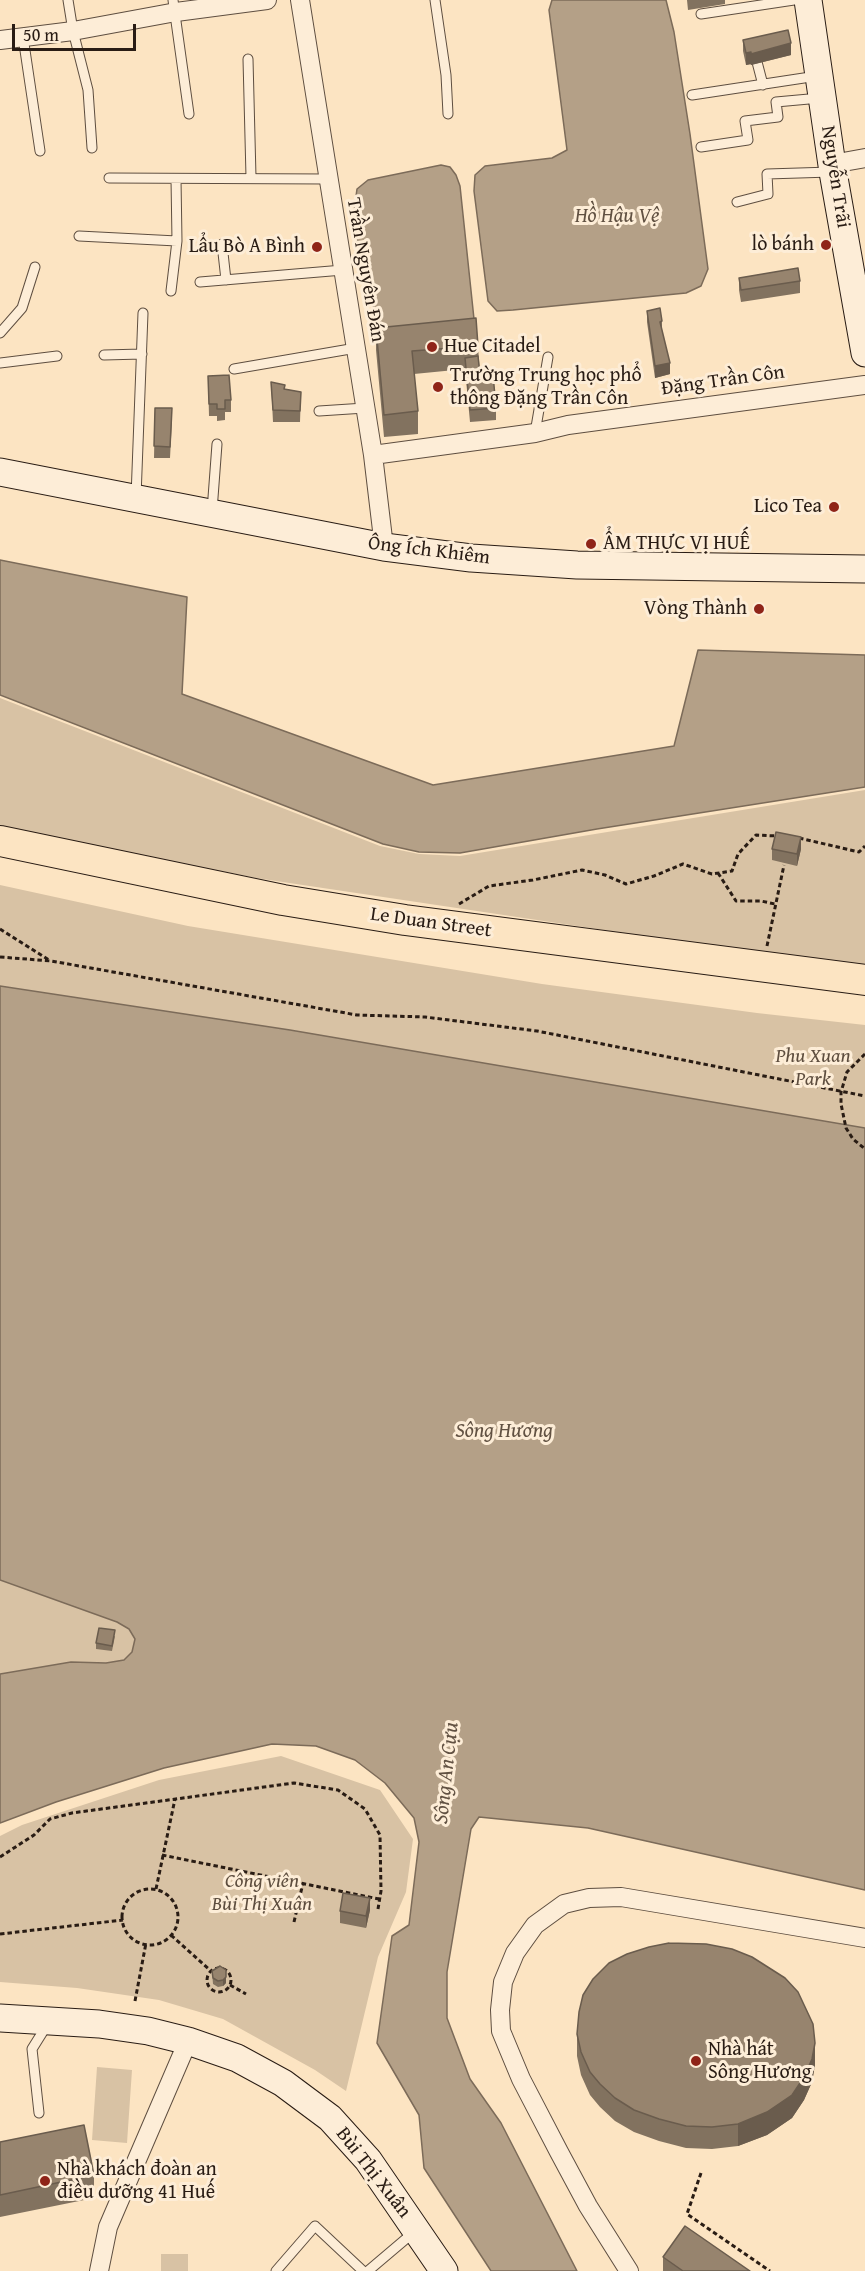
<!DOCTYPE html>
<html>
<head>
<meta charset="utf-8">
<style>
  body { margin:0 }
  #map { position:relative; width:865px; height:2271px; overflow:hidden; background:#fce4c2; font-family:"Gentium Book Plus",serif }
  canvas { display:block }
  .scale { position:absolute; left:12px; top:24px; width:124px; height:27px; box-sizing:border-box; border:3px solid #291c14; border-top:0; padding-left:8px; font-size:18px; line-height:21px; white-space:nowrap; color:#291c14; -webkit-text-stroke:4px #fdedd7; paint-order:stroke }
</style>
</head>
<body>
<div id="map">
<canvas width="865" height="2271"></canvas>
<div class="scale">50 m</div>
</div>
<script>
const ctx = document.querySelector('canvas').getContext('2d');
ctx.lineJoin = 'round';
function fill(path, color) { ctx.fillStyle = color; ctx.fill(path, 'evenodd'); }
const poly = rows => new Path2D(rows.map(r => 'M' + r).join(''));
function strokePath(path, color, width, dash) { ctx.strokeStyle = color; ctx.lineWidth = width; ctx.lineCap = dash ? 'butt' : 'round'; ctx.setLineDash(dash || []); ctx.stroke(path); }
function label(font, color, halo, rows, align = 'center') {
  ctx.font = font + ' "Gentium Book Plus",serif'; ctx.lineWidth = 6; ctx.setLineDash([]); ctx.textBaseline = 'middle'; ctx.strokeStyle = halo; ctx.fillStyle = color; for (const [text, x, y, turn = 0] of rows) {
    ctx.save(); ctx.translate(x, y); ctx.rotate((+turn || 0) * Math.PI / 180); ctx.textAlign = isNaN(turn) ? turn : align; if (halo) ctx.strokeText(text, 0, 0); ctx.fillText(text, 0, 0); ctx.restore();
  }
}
fill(poly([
  [0,698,380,846,419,854,460,856,865,790,865,969,256,878,0,827],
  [0,885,188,926,542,984,757,1013,865,1025,865,1128,290,1030,0,986],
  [0,1580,117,1622,129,1629,135,1639,132,1652,125,1660,106,1663,71,1662,0,1674],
  [281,1756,380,1790,413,1839,406,1892,378,1957,346,2091,315,2070,223,2019,159,2000,77,1988,0,1982,0,1836,22,1825,159,1780],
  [97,2067,132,2070,127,2143,92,2140],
  [161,2254,188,2254,188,2271,161,2271]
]), '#d8c2a4');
const water = poly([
  [552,0,666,0,674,32,690,134,708,269,701,286,686,293,513,310,497,311,488,301,474,191,475,175,485,166,552,158,567,150,549,10,552,0],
  [441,165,450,167,456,175,460,186,474,319,383,332,375,313,358,247,354,211,357,189,368,180,441,165],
  [0,560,187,597,182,694,433,785,674,746,698,650,865,655,865,787,597,829,460,853,419,852,383,844,0,695,0,560],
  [0,986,290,1030,865,1128,865,1890,588,1828,479,1817,471,1829,447,1972,447,2018,470,2079,501,2123,577,2271,491,2271,424,2168,419,2115,377,2043,392,1936,409,1925,419,1842,414,1818,385,1783,355,1760,316,1746,272,1744,164,1768,56,1802,0,1823,0,1674,71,1662,106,1663,124,1660,132,1652,135,1639,129,1629,117,1622,0,1580,0,986]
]);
fill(water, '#b4a087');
strokePath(water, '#7c6b59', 1.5);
const lane = poly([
  [68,0,73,31,88,90,92,148],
  [173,0,189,114],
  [435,0,446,75,448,114],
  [701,14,794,0],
  [23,37,40,151],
  [248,59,251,177],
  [757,62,763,85],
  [692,95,817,76],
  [701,147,748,140,745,121,778,117,776,102,820,98],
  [109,178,327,179],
  [737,202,768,194,767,174,831,172],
  [79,236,177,241],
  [222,244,226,280],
  [200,282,343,270],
  [171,291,177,241,176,179],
  [0,333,22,308,35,267],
  [104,355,142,354],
  [0,363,57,356],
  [234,369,356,348],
  [319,411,365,408],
  [535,433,548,357],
  [136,497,143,313],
  [212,511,217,444],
  [39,2113,32,2049,47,2025],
  [276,2271,315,2226,363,2271],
  [368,2271,414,2232]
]);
const street = poly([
  [300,0,373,455,384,547],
  [0,40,73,31,176,12,267,0],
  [832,164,865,158],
  [373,455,535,433,568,425,865,385],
  [99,2271,108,2227,188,2041],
  [629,2271,588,2206,559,2152,521,2079,501,2031,500,2010,503,1982,515,1953,535,1925,564,1904,589,1898,621,1897,865,1938]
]);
const secondary = poly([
  [808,0,833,172,865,353],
  [0,472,384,547,471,558,577,565,865,569],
  [0,2018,99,2024,148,2031,188,2041,237,2058,283,2083,330,2118,368,2160,444,2271]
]);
const primary = poly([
  [0,841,283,900,405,920,865,980]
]);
strokePath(lane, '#5e4e40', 11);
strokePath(street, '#5e4e40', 20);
strokePath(secondary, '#291c14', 29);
strokePath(primary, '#291c14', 32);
strokePath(poly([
  [799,838,859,852,865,846],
  [718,873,736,901,761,901,775,904],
  [459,904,489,886,533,880,582,870,605,875,626,884,654,876,683,864,712,874,732,871,738,854,756,835,777,836],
  [0,929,49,960],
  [767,946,784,865],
  [0,957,51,961,357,1015,425,1017,537,1031,865,1096],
  [865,1054,847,1072,841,1092,841,1104,846,1128,853,1139,865,1149],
  [162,1855,379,1899],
  [0,1857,34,1835,50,1819,72,1813,294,1783,338,1790,365,1809,380,1835,381,1891,378,1909],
  [156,1889,175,1799],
  '122 1917a28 28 0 1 1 56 0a28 28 0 1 1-56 0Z',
  [294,1922,303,1883],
  [0,1934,123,1920],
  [171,1935,211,1971],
  '207 1980a12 12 0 1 1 24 0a12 12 0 1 1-24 0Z',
  [230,1985,246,1994],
  [135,2001,146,1943],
  [701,2173,687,2214,770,2271]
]), '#291c14', 3, [4.5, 3]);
strokePath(lane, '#fdedd7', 9);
strokePath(street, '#fdedd7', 18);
strokePath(secondary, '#fdedd7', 27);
strokePath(primary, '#fce4c2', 30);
fill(poly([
  [687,0,725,0,725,4,688,10],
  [743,40,791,55,751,65,751,64,746,65,743,51],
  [739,278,800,281,800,293,741,302,739,290],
  [647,311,662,321,662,330,670,374,655,378,647,322],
  [376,328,478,346,480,375,496,408,496,420,470,422,465,369,414,374,418,411,418,434,384,437,376,350],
  [208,376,231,400,231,412,225,412,225,420,217,421,217,416,209,416],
  [271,382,285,389,301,392,300,422,273,422],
  [155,408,172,420,170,458,154,458],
  [772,849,801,849,797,866,772,860],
  [115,1636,112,1651,96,1649,96,1643],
  [370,1910,366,1928,340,1923,340,1911],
  [212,1971,226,1983,223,1986,218,1987,213,1984],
  [577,2034,815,2065,812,2082,804,2100,792,2118,767,2135,738,2146,712,2149,686,2148,659,2141,634,2132,615,2121,600,2107,590,2095,581,2075,577,2056],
  [0,2142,94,2175,94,2198,0,2217],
  [663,2257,750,2271,663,2271]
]), '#82725f');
fill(poly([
  [791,43,791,55,751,65,751,54],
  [751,52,751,64,746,65,746,53],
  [670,363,670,374,655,378,655,366],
  [801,837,801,849,797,866,797,854],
  [370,1898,370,1910,366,1928,366,1916],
  [226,1977,226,1983,223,1986,223,1980],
  [815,2043,815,2065,812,2082,804,2100,792,2118,767,2135,738,2146,738,2124]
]), '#6a5c4d');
const building = poly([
  [788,30,791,43,751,54,751,52,746,53,743,40,788,30],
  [798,268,800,281,741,290,739,278,798,268],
  [660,308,662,321,660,322,670,363,655,366,647,311,660,308],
  [476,318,478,346,412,351,418,411,384,415,376,328,476,318],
  [478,356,480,375,493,374,496,408,470,410,465,358,478,356],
  [229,375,231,400,225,400,225,409,217,409,217,404,209,404,208,376,229,375],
  [271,382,285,385,284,389,301,392,300,411,273,410,271,382],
  [155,408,172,408,170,447,154,446,155,408],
  [776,832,801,837,797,854,772,849,776,832],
  [99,1628,115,1630,112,1646,96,1643,99,1628],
  [343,1893,370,1898,366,1916,340,1911,343,1893],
  [669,1943,706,1944,732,1949,752,1957,785,1978,798,1992,813,2024,815,2043,812,2059,804,2077,792,2095,767,2112,738,2124,712,2127,686,2126,659,2119,634,2110,615,2098,600,2084,590,2072,581,2052,577,2034,579,2012,583,1995,593,1979,609,1963,627,1954,649,1947,669,1943],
  [220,1966,226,1970,226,1977,223,1980,218,1981,213,1978,212,1971,220,1966],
  [84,2125,94,2175,0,2195,0,2142,84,2125],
  [685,2226,750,2271,683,2271,663,2257,685,2226]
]);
fill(building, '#97846e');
strokePath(building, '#6a5c4d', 1.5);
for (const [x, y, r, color] of [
  [826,245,6,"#8f2418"],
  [317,247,6,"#8f2418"],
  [432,347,6,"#8f2418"],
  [438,387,6,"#8f2418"],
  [834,507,6,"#8f2418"],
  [591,544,6,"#8f2418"],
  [759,609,6,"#8f2418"],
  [696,2061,6,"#8f2418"],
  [45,2181,6,"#8f2418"]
]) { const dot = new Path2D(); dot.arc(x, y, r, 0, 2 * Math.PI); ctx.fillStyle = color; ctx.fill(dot); strokePath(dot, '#fdedd7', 2); }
label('20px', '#291c14', '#fdedd7', [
  ["Nguyễn Trãi",835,177,81],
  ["Trần Nguyên Đán",365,270,80],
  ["Đặng Trần Côn",723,381,-8],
  ["Ông Ích Khiêm",429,551,7],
  ["Le Duan Street",431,923,8],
  ["Bùi Thị Xuân",373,2173,52]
]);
label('20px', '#291c14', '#fdedd7', [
  ["lò bánh",814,245,"right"],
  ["Lẩu Bò A Bình",305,247,"right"],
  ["Hue Citadel",444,347],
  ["Trường Trung học phổ",450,376],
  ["thông Đặng Trần Côn",450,399],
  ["Lico Tea",822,507,"right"],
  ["ẨM THỰC VỊ HUẾ",603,544],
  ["Vòng Thành",747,609,"right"],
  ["Nhà hát",708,2050],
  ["Sông Hương",708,2073],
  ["Nhà khách đoàn an",57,2170],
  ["điều dưỡng 41 Huế",57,2193]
], 'left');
label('italic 20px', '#5e4e3f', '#fdedd7', [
  ["Phu Xuan",813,1057],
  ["Park",813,1080],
  ["Công viên",262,1882],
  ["Bùi Thị Xuân",262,1905]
]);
label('italic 21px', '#615142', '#fdedd7', [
  ["Hồ Hậu Vệ",617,217],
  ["Sông Hương",504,1432],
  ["Sông An Cựu",447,1773,-84]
]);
</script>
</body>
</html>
